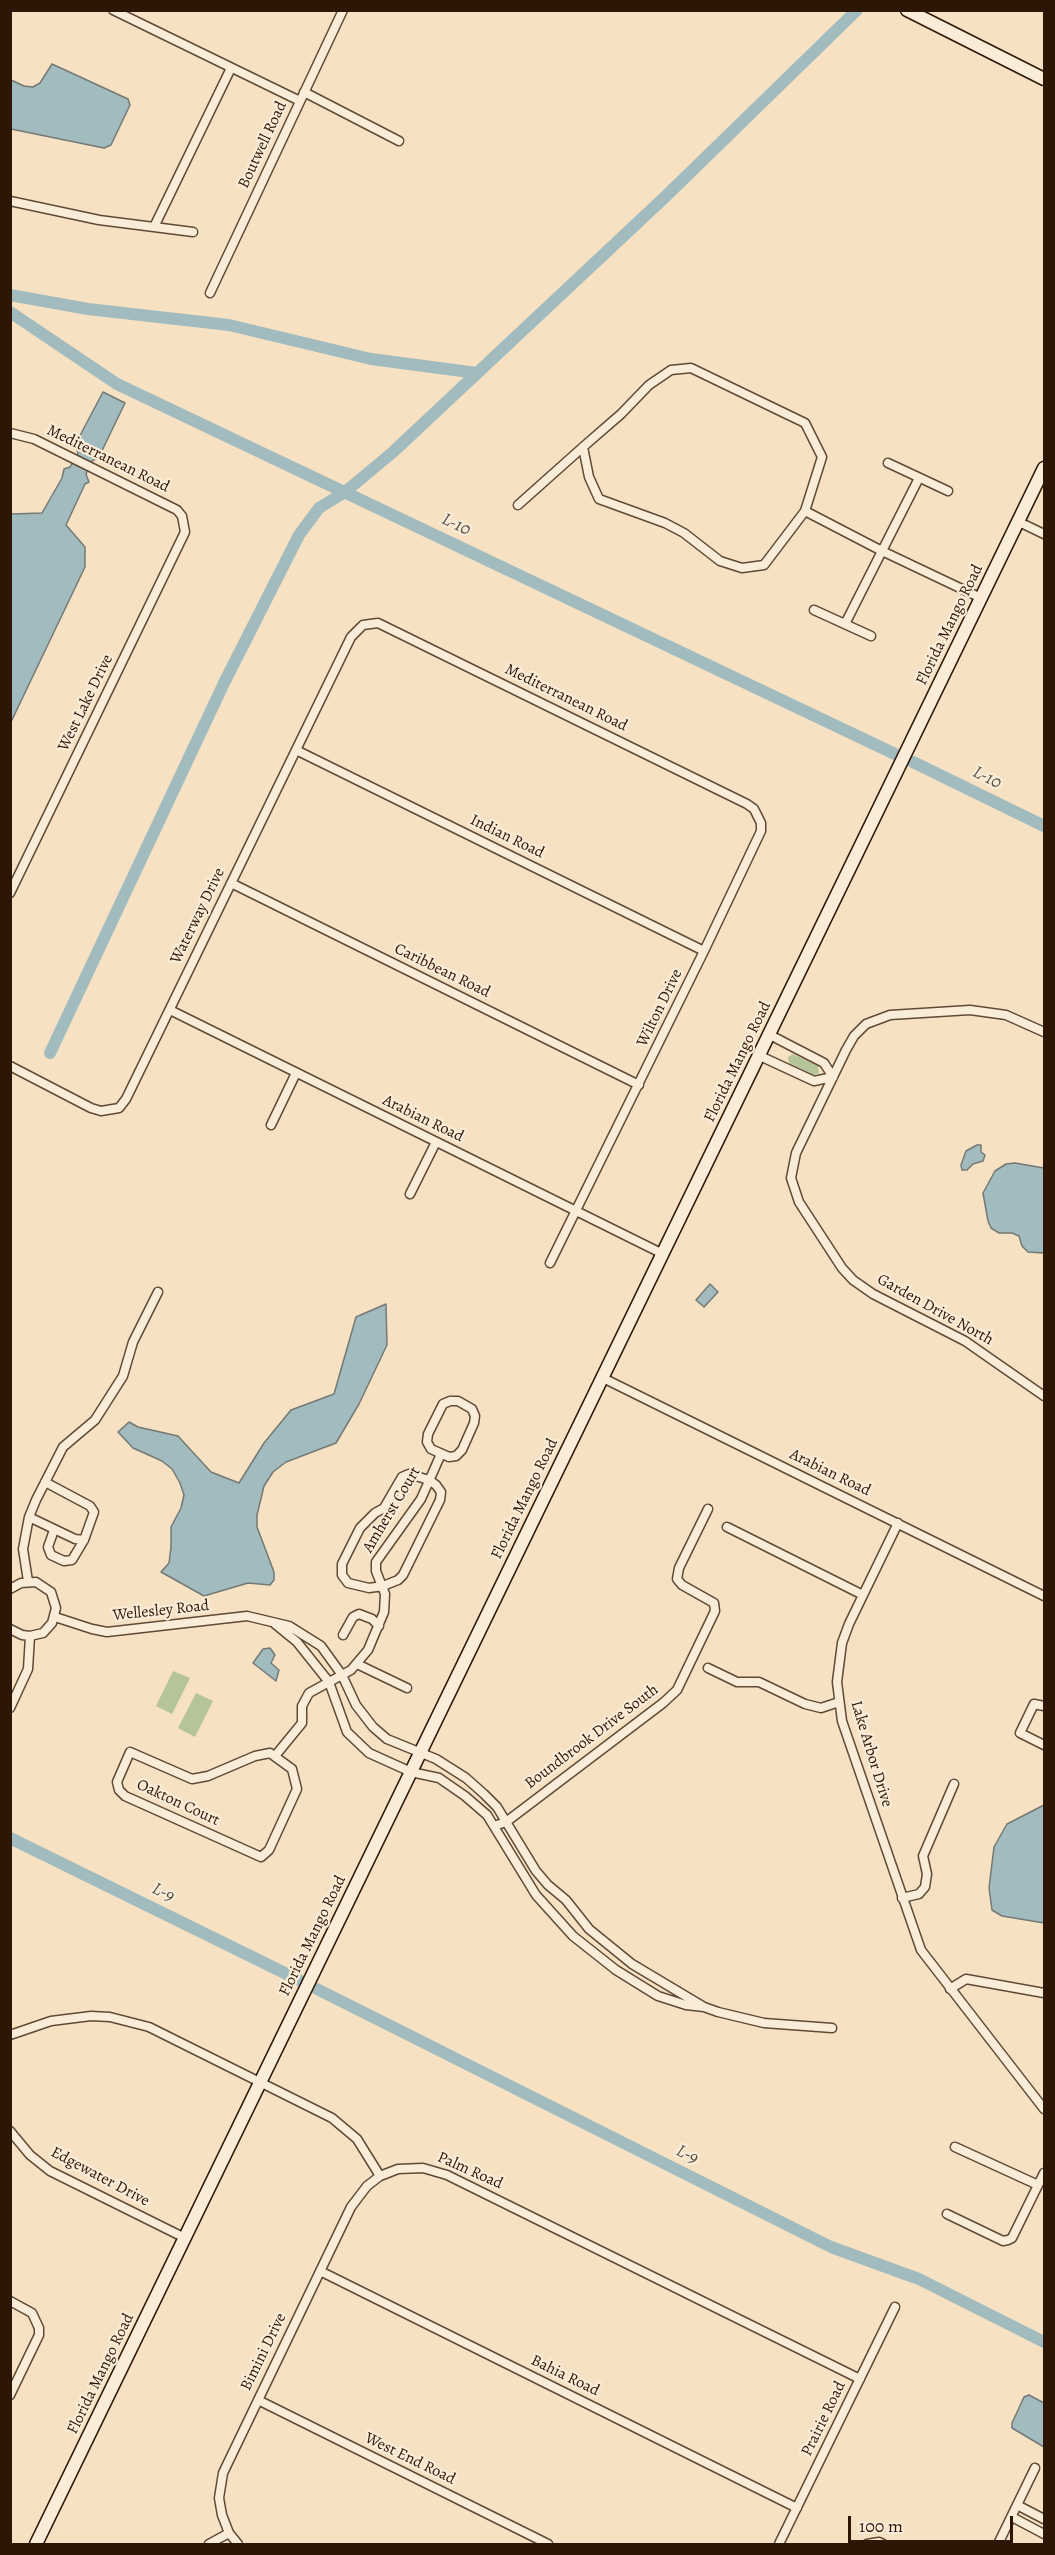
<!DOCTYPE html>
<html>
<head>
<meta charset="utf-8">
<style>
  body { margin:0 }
  #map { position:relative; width:1055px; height:2555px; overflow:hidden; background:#f6e2c3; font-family:Alegreya,serif }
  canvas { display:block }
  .frame { position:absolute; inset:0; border:12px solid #2e1606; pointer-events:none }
  .scale { position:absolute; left:848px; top:2516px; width:165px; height:27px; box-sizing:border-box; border:3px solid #2e1606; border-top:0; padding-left:8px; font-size:18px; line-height:21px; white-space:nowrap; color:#2e1606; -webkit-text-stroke:4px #f9ecd8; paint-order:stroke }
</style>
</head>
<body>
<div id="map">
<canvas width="1055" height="2555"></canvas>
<div class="frame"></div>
<div class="scale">100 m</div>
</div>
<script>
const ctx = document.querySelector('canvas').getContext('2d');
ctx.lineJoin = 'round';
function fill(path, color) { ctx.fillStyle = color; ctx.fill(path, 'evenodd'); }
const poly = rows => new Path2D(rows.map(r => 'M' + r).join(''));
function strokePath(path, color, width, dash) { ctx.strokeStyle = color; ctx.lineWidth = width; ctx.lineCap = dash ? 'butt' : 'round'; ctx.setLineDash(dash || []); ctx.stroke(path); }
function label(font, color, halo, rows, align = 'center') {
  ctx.font = font + ' Alegreya,serif'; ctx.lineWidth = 4.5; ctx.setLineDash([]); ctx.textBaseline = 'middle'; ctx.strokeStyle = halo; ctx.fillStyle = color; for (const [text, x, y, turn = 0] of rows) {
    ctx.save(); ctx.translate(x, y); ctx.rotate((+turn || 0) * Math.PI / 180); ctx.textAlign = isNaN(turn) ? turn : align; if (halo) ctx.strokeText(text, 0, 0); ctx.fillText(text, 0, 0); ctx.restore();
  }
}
fill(poly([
  [793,1054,818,1066,819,1073,814,1075,789,1063,788,1057],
  [173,1671,190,1678,172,1714,156,1706],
  [196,1693,213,1701,195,1737,178,1728]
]), '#b6c499');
const water = poly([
  [52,64,128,99,130,105,111,145,104,148,11,129,11,80,24,86,33,87,40,83,52,64],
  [103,392,125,403,98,459,93,460,86,474,89,482,85,484,66,525,85,547,85,567,11,722,11,514,42,513,62,478,64,469,70,467,78,453,75,445,103,392],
  [977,1145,981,1145,981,1152,985,1155,983,1161,973,1164,967,1170,962,1170,961,1165,966,1151,977,1145],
  [1015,1163,1044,1168,1044,1253,1028,1252,1022,1246,1019,1236,1012,1233,999,1233,991,1228,988,1221,983,1193,995,1171,1006,1164,1015,1163],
  [710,1284,718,1292,704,1307,696,1300,710,1284],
  [386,1304,387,1345,359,1404,336,1443,286,1462,273,1472,264,1486,257,1515,257,1527,274,1572,274,1580,270,1585,248,1583,204,1596,161,1572,169,1563,171,1547,171,1527,181,1508,184,1495,180,1483,172,1469,162,1461,133,1448,118,1432,129,1422,138,1427,178,1436,211,1472,239,1483,264,1443,291,1410,334,1394,356,1317,386,1304],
  [270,1648,275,1655,271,1663,279,1670,276,1681,253,1663,263,1649,270,1648],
  [1044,1805,1044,1923,1002,1916,992,1910,989,1888,994,1847,1007,1824,1044,1805],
  [1029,2395,1044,2403,1044,2447,1012,2428,1012,2423,1024,2397,1029,2395]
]);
fill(water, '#a2bbbf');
strokePath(water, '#747975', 1.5);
strokePath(poly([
  [10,295,88,309,229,325,371,359,477,373],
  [10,312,117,384,895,754],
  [913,762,1044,826],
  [50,1053,224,683,299,535,319,508,345,492,393,452,665,197,857,10],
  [10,1838,299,1980],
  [317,1989,831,2247,919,2279,1044,2342]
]), '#a2bbbf', 12);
const street = poly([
  [113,10,300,101],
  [304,92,399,141],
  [10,201,99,220,193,232],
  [154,227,231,68],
  [210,293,343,10],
  [10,433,34,439,177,510,182,516,185,532,10,893],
  [888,463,948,491],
  [518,505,583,447,621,414,649,385,671,370,691,368,805,423,822,457,805,511,764,565,742,568,720,561,684,533,665,523,599,499,589,477,583,447],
  [805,511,882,551,981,598],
  [1019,522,1044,534],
  [814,610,871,636],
  [845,624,919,478],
  [296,750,704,951],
  [231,883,639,1085],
  [170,1010,663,1254],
  [1044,1032,1006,1015,970,1010,890,1015,866,1024,854,1036,846,1050,796,1153,791,1178,799,1202,842,1268,853,1280,873,1294,965,1341,1044,1396],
  [770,1035,824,1063,833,1077],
  [760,1056,814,1081,833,1077],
  [10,1066,91,1108,101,1111,119,1108,126,1099,351,637,363,625,378,623,747,804,754,809,761,823,761,831,704,951,550,1263],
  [271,1125,296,1073],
  [410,1194,436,1142],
  [603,1378,1044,1596],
  [450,1401,458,1401,472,1409,475,1416,474,1423,462,1450,456,1456,449,1457,431,1449,427,1442,428,1434,443,1404,450,1401],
  [409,1474,429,1480,436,1485,441,1492,440,1500,403,1575,398,1580,383,1586,369,1588,348,1583,342,1575,342,1564,360,1528,375,1513,384,1508,402,1477,409,1474],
  [45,1482,90,1506,94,1512,84,1540,72,1560,64,1561,51,1555,48,1547,54,1530],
  [29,1517,75,1539,84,1540],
  [898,1523,849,1624,842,1643,837,1682,842,1721,921,1950,1044,2109],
  [727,1527,863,1595],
  [28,1581,23,1549,29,1517,36,1500,63,1447,95,1420,123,1376,133,1342,158,1292],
  [10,1589,21,1583,36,1582,51,1592,56,1608,52,1623,43,1633,30,1636,22,1635,10,1629],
  [55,1617,92,1629,107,1632,247,1616,289,1626,321,1646,342,1675,356,1705,373,1727,387,1739,436,1759,466,1778,484,1794,497,1807,536,1871,548,1885,566,1900,589,1929,632,1964,704,2007,718,2012,764,2023,832,2028],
  [275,1624,297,1642,329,1682,347,1732,369,1753,411,1772,439,1778,465,1796,487,1815,536,1895,573,1936,616,1970,658,1996,686,2005,704,2007],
  [343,1635,353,1617,359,1614,372,1619,379,1626],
  [357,1664,407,1688],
  [708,1668,737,1682,759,1682,805,1704,821,1708,839,1702],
  [1044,1706,1034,1704,1020,1733,1044,1745],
  [10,1708,28,1669,30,1636],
  [130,1752,192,1779,208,1776,255,1756,270,1753,292,1769,297,1789,269,1850,261,1857,125,1796,119,1790,117,1782,130,1752],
  [275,1756,302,1723,302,1706,309,1693,351,1670,368,1650,384,1612,385,1594,376,1571,376,1562,421,1499,441,1454],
  [494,1826,506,1822,663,1703,677,1690,715,1611,714,1603,682,1585,677,1579,679,1568,708,1509],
  [902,1898,919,1894,925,1887,927,1874,923,1856,954,1784],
  [950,1989,966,1979,1044,1993],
  [10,2035,51,2021,91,2016,110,2017,149,2027,332,2118,357,2139,380,2176],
  [10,2131,30,2155,50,2171,185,2238],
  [955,2147,1038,2185],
  [947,2214,1003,2241,1008,2240,1012,2238,1044,2173],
  [320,2271,797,2508],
  [10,2301,32,2313,39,2328,39,2335,10,2395],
  [258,2400,548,2544],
  [1017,2505,1044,2519],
  [1012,2517,1044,2534],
  [209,2544,229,2533],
  [238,2544,229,2533,222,2515,219,2498,223,2473,351,2207,367,2186,380,2176,398,2169,423,2168,447,2175,860,2379],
  [779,2544,895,2307],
  [867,2544,879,2542,883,2544],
  [998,2544,1035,2468]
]);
const secondary = poly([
  [907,10,1044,79],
  [36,2544,1044,468]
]);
strokePath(street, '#604935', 11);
strokePath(secondary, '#2e1606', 15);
strokePath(street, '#f9ecd8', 8);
strokePath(secondary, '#f9ecd8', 12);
label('16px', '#2e1606', '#f9ecd8', [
  ["Boutwell Road",263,145,-65],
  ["Mediterranean Road",108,459,26],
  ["Florida Mango Road",950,625,-64],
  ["Mediterranean Road",566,698,26],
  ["West Lake Drive",86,703,-64],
  ["Indian Road",507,837,26],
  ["Waterway Drive",198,916,-64],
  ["Caribbean Road",442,971,26],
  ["Wilton Drive",660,1008,-64],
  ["Florida Mango Road",738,1062,-64],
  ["Arabian Road",423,1119,26],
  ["Garden Drive North",935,1310,29],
  ["Arabian Road",830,1473,26],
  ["Florida Mango Road",525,1499,-64],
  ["Amherst Court",392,1510,-59],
  ["Wellesley Road",161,1611,-6],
  ["Boundbrook Drive South",592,1737,-37],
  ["Lake Arbor Drive",871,1754,73],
  ["Oakton Court",178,1803,25],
  ["Florida Mango Road",313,1936,-64],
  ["Palm Road",470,2171,24],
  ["Edgewater Drive",100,2177,28],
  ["Bimini Drive",264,2352,-64],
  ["Florida Mango Road",101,2374,-64],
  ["Bahia Road",565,2376,26],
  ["Prairie Road",824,2419,-64],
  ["West End Road",410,2459,26]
]);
label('italic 18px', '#575047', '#f9ecd8', [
  ["L-10",456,525,25],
  ["L-10",987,778,26],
  ["L-9",163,1893,26],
  ["L-9",687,2155,27]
]);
</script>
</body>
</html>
